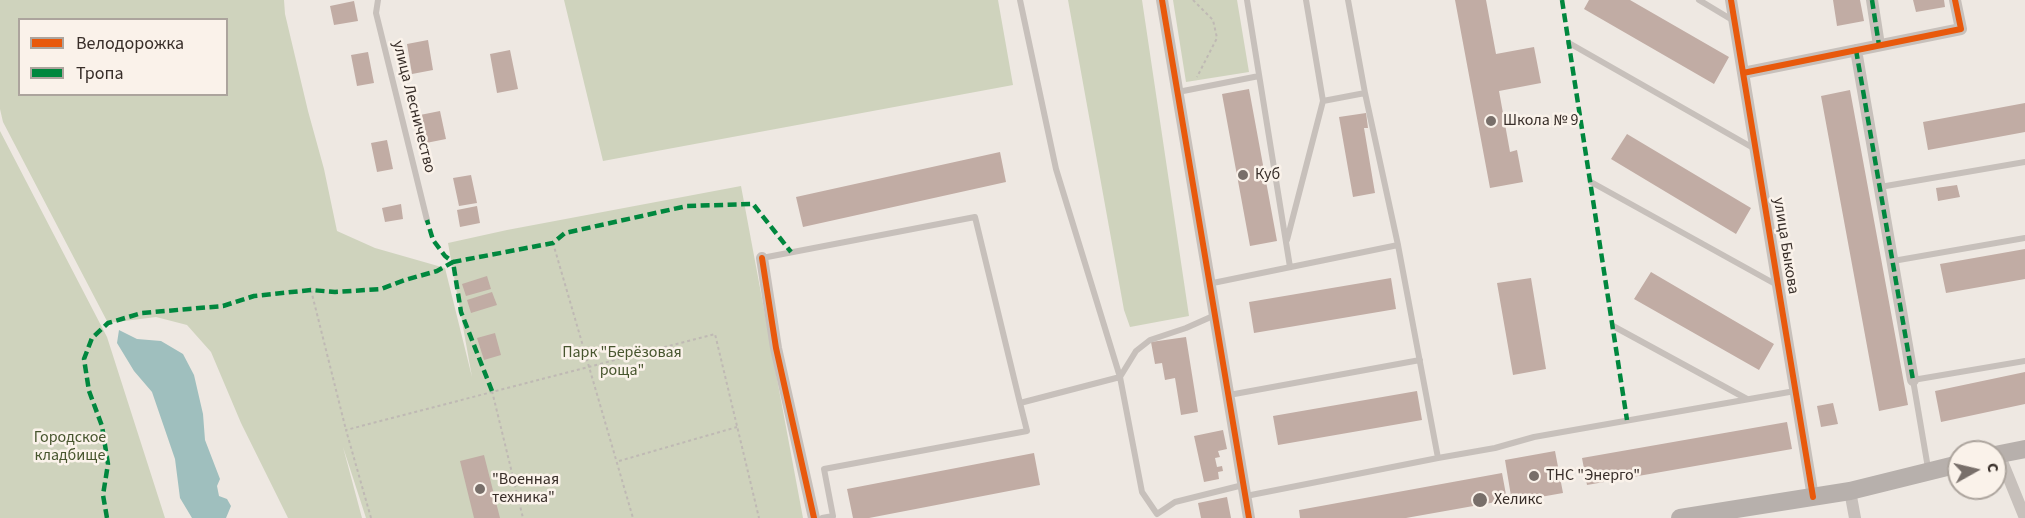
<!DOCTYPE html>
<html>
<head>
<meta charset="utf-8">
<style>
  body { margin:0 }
  #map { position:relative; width:2025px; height:518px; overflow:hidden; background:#eee8e2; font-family:"Source Sans 3",sans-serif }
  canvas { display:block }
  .legend { position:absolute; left:18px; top:18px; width:210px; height:78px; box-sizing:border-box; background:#faf2ea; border:2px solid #aca49d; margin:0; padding:8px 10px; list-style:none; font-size:18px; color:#382e29 }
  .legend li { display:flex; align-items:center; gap:12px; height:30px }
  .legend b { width:30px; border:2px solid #aca49d }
  .north { position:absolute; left:1947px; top:440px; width:60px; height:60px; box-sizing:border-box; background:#faf2ea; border:2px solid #aca49d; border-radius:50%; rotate:82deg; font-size:16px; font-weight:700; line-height:24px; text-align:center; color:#382e29 }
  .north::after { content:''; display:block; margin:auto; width:21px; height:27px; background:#786f6a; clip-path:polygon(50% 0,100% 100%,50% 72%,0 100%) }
</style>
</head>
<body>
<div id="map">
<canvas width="2025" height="518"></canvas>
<ul class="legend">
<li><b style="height:8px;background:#e8590c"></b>Велодорожка</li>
<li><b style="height:8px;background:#00873e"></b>Тропа</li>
</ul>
<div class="north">С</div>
</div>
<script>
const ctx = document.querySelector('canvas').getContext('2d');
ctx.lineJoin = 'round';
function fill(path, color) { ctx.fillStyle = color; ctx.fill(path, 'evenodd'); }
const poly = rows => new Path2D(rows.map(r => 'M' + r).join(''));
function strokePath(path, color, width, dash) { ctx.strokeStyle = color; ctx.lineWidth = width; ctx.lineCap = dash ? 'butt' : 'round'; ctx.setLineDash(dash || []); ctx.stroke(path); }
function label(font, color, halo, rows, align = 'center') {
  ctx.font = font + ' "Source Sans 3",sans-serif'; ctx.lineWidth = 5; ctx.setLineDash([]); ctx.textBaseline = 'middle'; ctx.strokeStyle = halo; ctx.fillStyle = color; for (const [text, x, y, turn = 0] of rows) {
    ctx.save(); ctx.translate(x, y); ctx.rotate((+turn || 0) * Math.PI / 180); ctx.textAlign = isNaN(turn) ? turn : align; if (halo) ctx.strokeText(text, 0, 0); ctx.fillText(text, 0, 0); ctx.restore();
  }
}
fill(poly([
  [0,0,284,0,285,14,308,111,324,169,337,231,375,248,445,268,472,377,448,243,507,230,741,186,803,518,366,518,343,447,362,518,288,518,241,423,211,352,187,325,156,317,108,323,3,122,0,109],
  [20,20,226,20,226,94,20,94],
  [564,0,998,0,1013,85,603,161],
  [1068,0,1142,0,1189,316,1130,327,1124,310],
  [1173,0,1237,0,1249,72,1186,82],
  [0,131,107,337,165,518,0,518]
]), '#cfd3bd');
fill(poly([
  [119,330,137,339,161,341,183,354,194,375,203,414,205,440,220,479,217,486,219,496,227,499,231,506,226,518,192,518,180,498,175,459,152,392,134,371,117,343]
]), '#9fbfbe');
fill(poly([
  [1455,0,1486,0,1496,54,1534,47,1541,83,1499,91,1510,152,1517,150,1523,182,1490,188],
  [1589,0,1630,0,1729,57,1714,84,1584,9],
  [1833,0,1860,0,1864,21,1837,26],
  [1913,0,1944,0,1945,7,1916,12],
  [354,1,358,21,334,25,330,6],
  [428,40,433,70,412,74,407,44],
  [510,50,518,89,497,93,490,54],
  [368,52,374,83,357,86,351,55],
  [1249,89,1277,241,1250,246,1222,94],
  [1850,90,1908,405,1879,411,1821,96],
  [2025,103,2025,132,1928,150,1923,122],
  [440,111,446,139,426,143,420,115],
  [1366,113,1368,128,1364,128,1375,193,1353,197,1339,117],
  [1627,134,1751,208,1736,234,1611,159],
  [387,140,393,169,377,172,371,143],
  [1000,152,1006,182,803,227,796,197],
  [471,175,477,203,459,206,453,178],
  [1957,185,1960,197,1938,201,1936,188],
  [401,204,403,219,385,222,382,208],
  [477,206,480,223,460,227,457,210],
  [2025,249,2025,279,1946,293,1940,264],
  [1651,272,1774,344,1759,370,1634,299],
  [487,276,491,289,466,296,462,284],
  [1391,278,1396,309,1254,333,1249,302],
  [1531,278,1546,369,1513,375,1497,283],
  [492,292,497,305,471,313,467,300],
  [495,333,501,355,484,360,477,338],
  [1186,337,1198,412,1181,415,1175,378,1165,380,1162,363,1155,364,1151,342],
  [2025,372,2025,404,1941,422,1935,391],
  [1417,391,1422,420,1278,445,1273,416],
  [1833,403,1838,424,1821,427,1817,406],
  [1787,422,1792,449,1587,485,1582,458],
  [1223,430,1227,449,1218,451,1220,457,1215,458,1217,467,1222,466,1223,471,1218,472,1219,479,1204,482,1194,436],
  [1555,451,1563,493,1512,502,1505,460],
  [1034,453,1040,485,869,518,853,518,847,489],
  [484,455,500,518,474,518,460,461],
  [1502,473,1507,500,1406,518,1300,518,1299,510],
  [1227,497,1231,518,1201,518,1198,503]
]), '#c1aca4');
strokePath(poly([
  [1193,0,1213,20,1217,38,1197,77],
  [553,243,633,518],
  [311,290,346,430],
  [492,391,523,518],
  [619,461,737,427],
  [371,518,346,430,715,334,759,518]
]), '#bfb9b4', 2, [3, 3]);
strokePath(poly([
  [378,0,376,13,427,220],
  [1020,0,1056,169,1120,377,1142,492,1157,514,1175,502,1243,485],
  [1247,0,1290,267],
  [1348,0,1365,93],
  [1699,0,1734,21],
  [1569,43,1755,149],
  [1178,92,1259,76],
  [1591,182,1777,285],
  [1880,187,2025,162],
  [1287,240,1323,101],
  [762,258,975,217,1020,403,1120,377,1136,351,1150,340,1186,328,1213,316],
  [1893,261,2025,238],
  [1208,284,1398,245],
  [1613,326,1747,399],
  [1229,395,1420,360],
  [1438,458,1495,448,1534,437,1795,391],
  [1928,468,1913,380,2025,361],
  [1246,496,1438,458,1398,245,1365,93,1323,101,1306,0],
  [822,518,833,516,824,469,1027,431,1020,403]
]), '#c7c0bb', 6);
strokePath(poly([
  [1162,0,1249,518],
  [1731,0,1813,497],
  [1872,0,1879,45],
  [1856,50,1913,380],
  [1743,73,1961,29,1955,0],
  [762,258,776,348,814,518],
  [1999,454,2025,518],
  [1850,491,1855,518]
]), '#c7c0bb', 12);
strokePath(poly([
  [1995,455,2025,449],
  [1680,518,1850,491,1959,464]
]), '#b7b0ac', 18);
strokePath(poly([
  [1562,0,1627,420],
  [1872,0,1879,45],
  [1856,50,1913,380],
  [492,391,461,312,453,262,553,243,565,233,687,206,753,204,791,252],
  [107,518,103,495,108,464,102,426,89,391,84,359,92,338,108,323,142,313,223,306,254,296,311,290,335,292,381,289,405,280,437,271,453,262,445,256,433,240,427,220]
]), '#00873e', 4.5, [9, 4.5]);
strokePath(poly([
  [1162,0,1249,518],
  [1731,0,1813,497],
  [1743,73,1961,29,1955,0],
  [762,258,776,348,814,518]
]), '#e8590c', 6);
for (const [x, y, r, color] of [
  [1491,121,6,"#786f6a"],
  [1243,175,6,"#786f6a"],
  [1534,476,6,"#786f6a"],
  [480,489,6,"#786f6a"],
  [1480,500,8,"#786f6a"]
]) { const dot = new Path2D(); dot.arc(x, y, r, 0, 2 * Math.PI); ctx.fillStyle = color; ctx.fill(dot); strokePath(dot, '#faf2ea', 2); }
label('16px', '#382e29', '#faf2ea', [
  ["улица Лесничество",413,107,76],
  ["улица Быкова",1785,246,81]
]);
label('16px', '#382e29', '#faf2ea', [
  ["Школа № 9",1503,121],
  ["Куб",1255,175],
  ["ТНС \"Энерго\"",1546,476],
  ["\"Военная",492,480],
  ["техника\"",492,498],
  ["Хеликс",1494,500]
], 'left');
label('16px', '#47552e', '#faf2ea', [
  ["Парк \"Берёзовая",622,353],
  ["роща\"",622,371],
  ["Городское",70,438],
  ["кладбище",70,456]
]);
</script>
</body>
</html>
